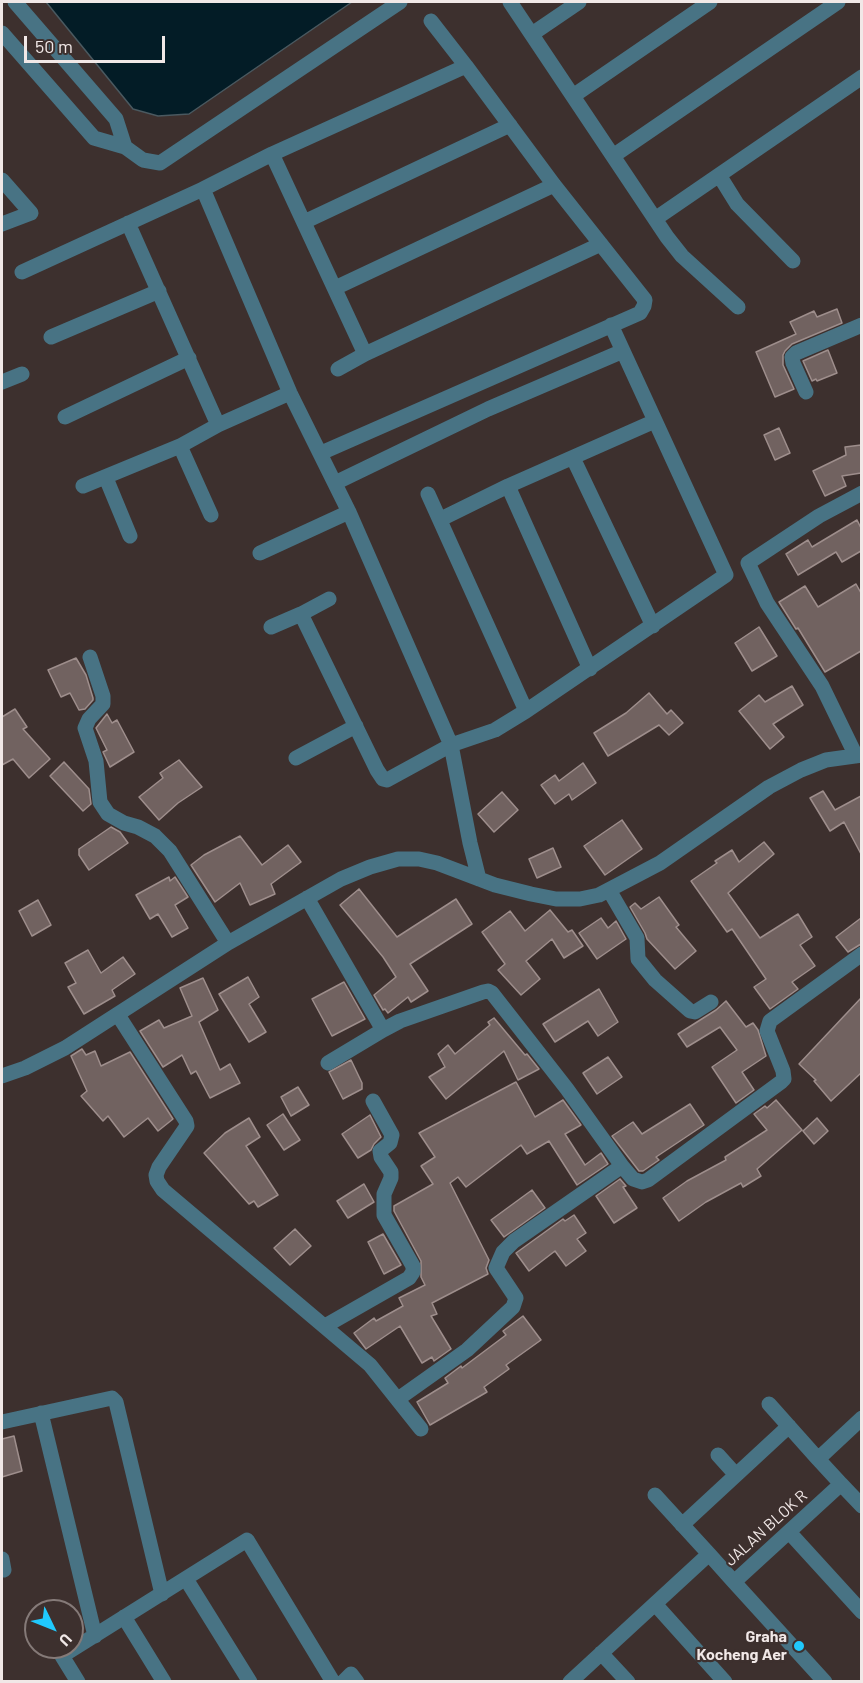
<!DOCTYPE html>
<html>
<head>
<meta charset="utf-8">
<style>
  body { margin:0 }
  #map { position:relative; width:863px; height:1683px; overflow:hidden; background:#3d302e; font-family:Barlow,sans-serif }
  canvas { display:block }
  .frame { position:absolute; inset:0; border:3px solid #f1e8e7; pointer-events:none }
  .north { position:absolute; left:24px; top:1599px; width:60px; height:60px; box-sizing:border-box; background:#3d302e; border:2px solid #857a78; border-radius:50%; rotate:133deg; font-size:16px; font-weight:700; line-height:24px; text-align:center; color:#f1e8e7 }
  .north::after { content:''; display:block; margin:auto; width:21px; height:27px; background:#20c9fd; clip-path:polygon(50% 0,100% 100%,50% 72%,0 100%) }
  .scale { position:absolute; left:24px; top:36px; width:141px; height:27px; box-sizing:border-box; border:3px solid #f1e8e7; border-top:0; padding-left:8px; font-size:18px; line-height:21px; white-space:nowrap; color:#f1e8e7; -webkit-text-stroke:4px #3d302e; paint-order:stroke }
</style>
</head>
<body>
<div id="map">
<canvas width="863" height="1683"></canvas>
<div class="frame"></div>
<div class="north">U</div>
<div class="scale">50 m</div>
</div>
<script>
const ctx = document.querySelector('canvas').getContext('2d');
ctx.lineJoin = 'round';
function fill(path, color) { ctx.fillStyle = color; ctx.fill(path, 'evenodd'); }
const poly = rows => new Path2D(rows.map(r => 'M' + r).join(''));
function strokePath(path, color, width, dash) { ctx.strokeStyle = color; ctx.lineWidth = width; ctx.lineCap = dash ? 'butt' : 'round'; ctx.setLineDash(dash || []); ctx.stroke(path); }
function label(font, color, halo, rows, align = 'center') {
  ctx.font = font + ' Barlow,sans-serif'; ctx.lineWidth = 4.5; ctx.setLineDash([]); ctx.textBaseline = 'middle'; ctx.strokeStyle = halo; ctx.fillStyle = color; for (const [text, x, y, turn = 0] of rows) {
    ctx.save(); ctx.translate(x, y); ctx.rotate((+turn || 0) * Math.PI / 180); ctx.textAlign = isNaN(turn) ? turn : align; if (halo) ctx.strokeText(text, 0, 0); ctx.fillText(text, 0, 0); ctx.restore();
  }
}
const water = poly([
  [46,2,352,2,189,114,158,116,133,109,46,2]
]);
fill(water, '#031c26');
strokePath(water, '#4a5960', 1.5);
const building = poly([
  [837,309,842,323,792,344,785,351,783,355,783,365,794,389,775,397,756,352,796,334,790,322,814,311,817,317,837,309],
  [828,350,837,373,817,381,816,379,812,381,803,361,828,350],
  [779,428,790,453,775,460,764,435,779,428],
  [861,445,861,473,842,476,846,486,825,496,813,471,846,455,845,447,861,445],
  [857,520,861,528,861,551,842,562,836,552,798,575,786,554,808,540,812,547,857,520],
  [856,584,861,593,861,651,825,672,798,628,796,629,779,602,805,586,818,607,856,584],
  [759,627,777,656,752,671,735,643,759,627],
  [76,658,86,675,93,698,93,700,85,709,79,710,70,693,61,697,48,670,76,658],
  [792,686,803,705,773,724,784,737,770,749,739,711,759,695,765,702,792,686],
  [649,693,667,714,671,710,683,723,669,735,659,725,608,756,594,733,626,713,649,693],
  [15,709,27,727,23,729,50,759,29,778,13,759,2,765,2,717,15,709],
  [107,714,112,723,117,720,134,752,110,767,103,752,107,750,96,728,107,714],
  [179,760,202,787,178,803,159,820,139,797,163,778,160,773,179,760],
  [64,762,89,789,91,804,83,811,50,776,64,762],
  [583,763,596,783,572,800,569,794,555,804,541,785,555,775,559,781,583,763],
  [823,791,835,810,861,796,861,854,844,822,830,831,810,798,823,791],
  [502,792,518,810,494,832,478,814,502,792],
  [622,820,642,849,605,875,584,846,622,820],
  [111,827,120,832,128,843,89,870,79,855,79,849,111,827],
  [240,836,262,865,288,845,301,862,271,884,275,894,250,905,240,883,215,902,191,865,204,855,240,836],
  [764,842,774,854,728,893,760,938,798,914,812,937,800,945,815,966,792,982,798,989,770,1009,754,987,766,979,732,929,727,932,691,881,717,863,715,861,732,850,739,862,764,842],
  [553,848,561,867,537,878,529,859,553,848],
  [169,877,170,881,175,877,188,897,175,905,188,928,172,937,158,914,150,919,136,895,169,877],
  [359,889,397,937,456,899,472,924,410,964,428,991,411,1002,408,997,388,1013,385,1009,383,1010,374,995,396,977,383,957,340,905,359,889],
  [659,897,679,925,676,927,696,951,675,969,647,939,645,933,630,907,635,903,641,909,659,897],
  [38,900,51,925,32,936,19,911,38,900],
  [550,910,568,932,572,930,583,946,564,958,552,939,526,961,540,979,521,995,498,970,505,964,482,932,510,911,525,931,550,910],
  [601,918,608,928,616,921,626,939,597,959,579,933,601,918],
  [861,918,861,944,848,952,836,937,861,918],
  [88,950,101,973,123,957,135,974,112,990,115,996,84,1014,68,987,76,983,65,963,88,950],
  [248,977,259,997,249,1004,266,1032,249,1042,219,994,248,977],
  [203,978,218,1010,199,1022,220,1070,230,1064,240,1083,210,1098,196,1071,191,1074,182,1055,163,1067,140,1031,159,1020,164,1028,192,1016,180,988,203,978],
  [344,982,365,1019,332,1036,312,999,344,982],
  [599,989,618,1022,598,1036,588,1021,555,1042,543,1024,599,989],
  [861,998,861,1073,831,1101,814,1081,816,1080,799,1064,861,998],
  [726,1001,746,1027,753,1023,758,1030,766,1056,742,1072,754,1090,736,1103,712,1067,737,1050,720,1027,687,1047,678,1034,716,1010,726,1001],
  [494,1018,525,1055,527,1054,539,1069,518,1080,504,1051,446,1099,429,1077,445,1067,438,1054,448,1045,455,1054,490,1025,488,1022,494,1018],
  [82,1049,86,1055,95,1051,101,1066,130,1052,173,1119,158,1131,148,1118,124,1137,108,1116,103,1121,81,1096,87,1091,71,1056,82,1049],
  [608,1057,622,1077,597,1094,583,1073,608,1057],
  [351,1060,362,1083,362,1089,343,1099,329,1072,351,1060],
  [516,1082,535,1117,563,1100,581,1125,565,1134,585,1165,601,1153,608,1164,577,1185,549,1141,527,1154,521,1145,466,1187,458,1177,450,1183,489,1260,486,1268,488,1274,432,1303,437,1314,431,1316,451,1349,434,1361,432,1357,422,1363,400,1326,366,1349,354,1333,374,1318,376,1321,403,1306,399,1298,425,1285,421,1277,421,1261,394,1211,394,1206,433,1184,421,1166,435,1157,419,1133,516,1082],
  [298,1087,309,1105,291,1116,281,1097,298,1087],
  [776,1100,802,1130,757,1169,761,1176,743,1187,741,1183,706,1202,679,1221,663,1198,687,1181,726,1160,725,1157,767,1130,754,1114,765,1106,767,1108,776,1100],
  [690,1104,704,1125,656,1157,659,1160,643,1171,639,1171,612,1136,633,1122,642,1134,690,1104],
  [283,1114,300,1140,284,1150,267,1125,283,1114],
  [370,1115,381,1137,374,1144,371,1150,358,1158,342,1134,370,1115],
  [249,1118,260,1137,246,1146,278,1195,258,1207,254,1201,249,1204,204,1153,225,1133,249,1118],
  [817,1118,828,1131,814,1144,803,1131,817,1118],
  [620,1179,626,1186,623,1187,637,1208,614,1223,596,1196,620,1179],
  [364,1184,374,1202,348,1218,337,1201,364,1184],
  [532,1190,545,1208,504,1237,491,1220,532,1190],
  [574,1215,586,1233,577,1239,586,1251,566,1266,555,1251,529,1271,516,1253,563,1219,565,1221,574,1215],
  [295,1229,311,1246,290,1265,274,1248,295,1229],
  [383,1234,401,1265,384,1274,368,1242,383,1234],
  [523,1316,541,1340,506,1365,509,1369,484,1387,487,1392,430,1425,417,1402,448,1383,445,1378,461,1366,462,1368,506,1335,503,1331,523,1316],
  [14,1436,22,1471,2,1477,2,1439,14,1436]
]);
fill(building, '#716260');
strokePath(building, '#9e8e8c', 1.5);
strokePath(poly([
  [15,2,116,119,125,147],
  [510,2,667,237,682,256,738,307],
  [431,21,466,66],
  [2,33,94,138,125,147,143,160,160,163,400,2],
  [532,34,579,2],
  [573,96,710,2],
  [272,154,365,354],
  [613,156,838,2],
  [719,175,737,204,793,261],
  [2,180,31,213,2,224],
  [655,219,862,77],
  [304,222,510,125],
  [128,223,218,425],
  [22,272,203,189],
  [335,288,554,185],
  [51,337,159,291],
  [338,369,365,354,601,244],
  [2,382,22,374],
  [806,392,793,363,792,357,796,353,862,325],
  [65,417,189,358],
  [180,446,211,515],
  [321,453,640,313,644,306,645,300,554,185,466,66,272,154,203,189,290,393,349,512,451,745,470,843,479,879],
  [573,458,653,626],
  [106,478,130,536],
  [335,483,488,409,623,351],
  [83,486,180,446,218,425,290,393],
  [508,486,590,669],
  [428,494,526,711],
  [441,519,508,486,655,421],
  [260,553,349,512],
  [301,614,377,770,383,779,387,780,451,745,495,730,526,711,726,575,611,325],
  [271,627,301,614,329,599],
  [90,657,103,696,103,704,89,719,85,728,96,761,100,802,108,814,124,823,138,827,155,836,170,851,228,943],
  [856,756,822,686,767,603,748,563,819,516,862,493],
  [296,758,356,726],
  [609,890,637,938,638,959,655,980,690,1011,695,1012,711,1002],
  [307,898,383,1030,400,1021,483,992,488,991,492,993,567,1089,622,1166,633,1179,642,1182,648,1180,781,1082,784,1079,783,1071,767,1031,770,1021,862,954],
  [118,1015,186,1121,187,1126,159,1167,156,1175,157,1181,163,1190,370,1365,421,1429],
  [328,1063,383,1030],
  [2,1076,25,1068,65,1048,228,943,341,879,370,867,398,859,419,859,437,863,495,885,531,894,556,899,580,899,599,895,660,863,769,787,801,770,826,760,862,755],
  [325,1326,409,1278,413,1272,413,1266,384,1215,384,1194,391,1178,391,1172,381,1157,380,1151,390,1143,392,1135,373,1101],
  [398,1399,467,1350,513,1307,516,1298,496,1268,503,1252,514,1241,622,1166],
  [769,1404,818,1459],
  [41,1413,95,1636],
  [2,1422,112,1398,116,1402,162,1594],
  [718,1455,736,1475],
  [841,1484,862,1506],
  [655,1495,709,1554],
  [682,1525,789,1426],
  [789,1532,862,1612],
  [2,1559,4,1570],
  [186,1579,250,1682],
  [734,1582,825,1682],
  [655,1604,725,1682],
  [124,1617,164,1682],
  [601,1653,628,1682],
  [78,1682,62,1656,247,1540,333,1682],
  [343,1682,351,1674,357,1682],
  [570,1682,709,1554,734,1582,841,1484,818,1459,862,1418]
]), '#487384', 15);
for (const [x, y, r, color] of [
  [799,1646,6,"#20c9fd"]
]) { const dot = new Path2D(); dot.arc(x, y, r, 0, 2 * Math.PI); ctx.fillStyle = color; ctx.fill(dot); strokePath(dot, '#3d302e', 2); }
label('16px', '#f1e8e7', '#3d302e', [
  ["JALAN BLOK R",766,1528,-42]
]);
label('bold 16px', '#f1e8e7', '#3d302e', [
  ["Graha",787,1637],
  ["Kocheng Aer",787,1655]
], 'right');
</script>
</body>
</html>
